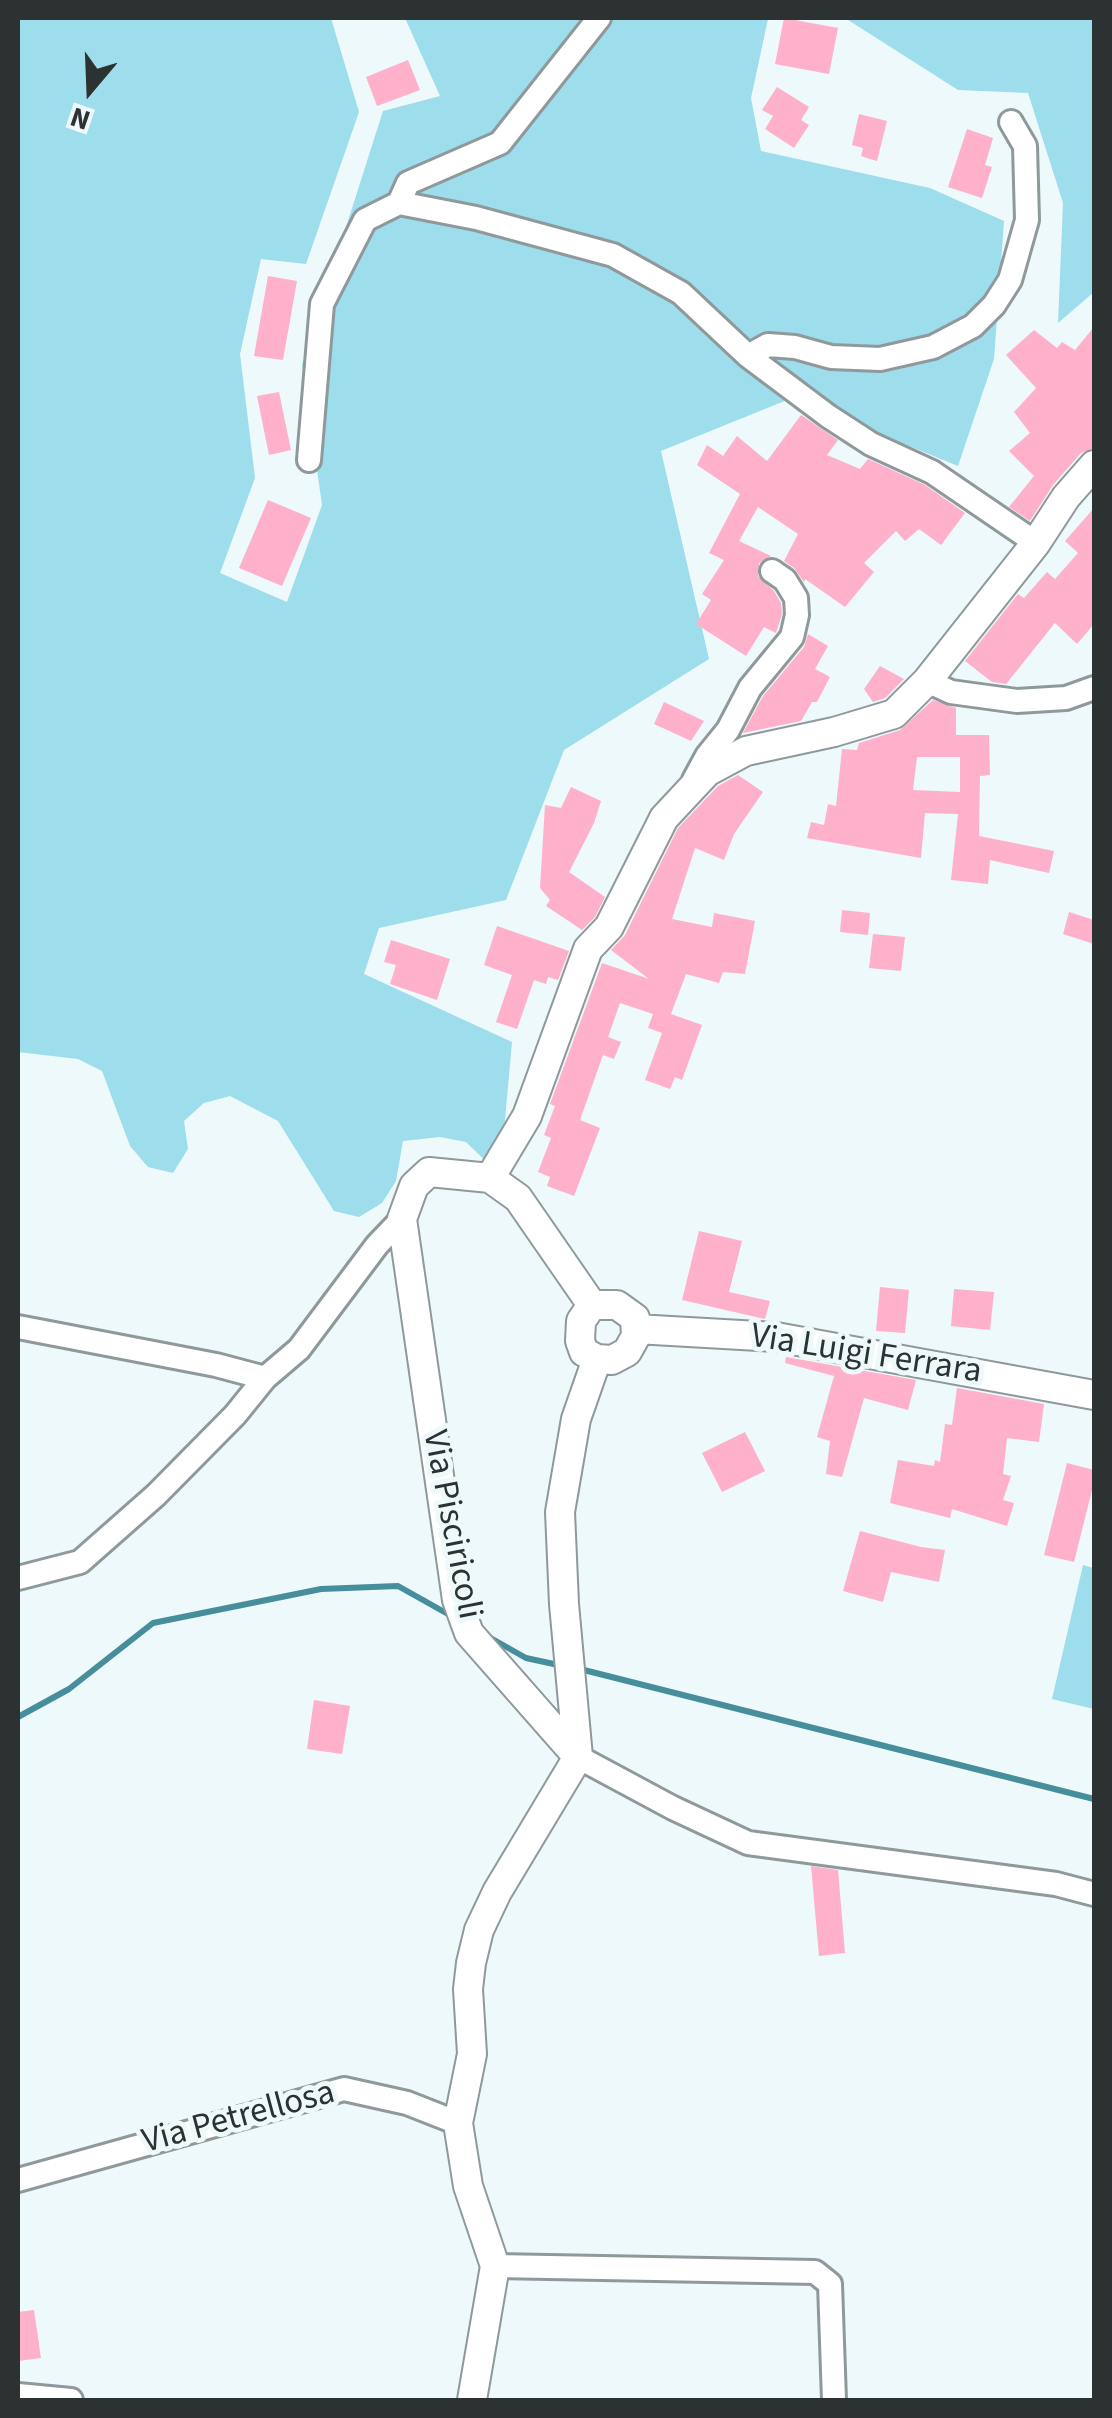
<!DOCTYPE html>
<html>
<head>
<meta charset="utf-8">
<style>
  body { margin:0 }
  #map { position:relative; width:1112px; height:2418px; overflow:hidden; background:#edf9fb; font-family:"Source Sans 3",sans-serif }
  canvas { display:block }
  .frame { position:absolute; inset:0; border:20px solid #2c3132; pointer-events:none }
  .north { position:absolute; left:40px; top:40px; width:100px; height:100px; -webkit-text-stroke:8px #edf9fb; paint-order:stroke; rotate:199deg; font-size:28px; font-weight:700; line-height:40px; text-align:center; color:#2c3132 }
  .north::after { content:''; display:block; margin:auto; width:35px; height:45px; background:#2c3132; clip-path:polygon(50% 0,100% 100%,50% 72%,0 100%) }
</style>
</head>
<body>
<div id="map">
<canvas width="1112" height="2418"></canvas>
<div class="frame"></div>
<div class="north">N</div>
</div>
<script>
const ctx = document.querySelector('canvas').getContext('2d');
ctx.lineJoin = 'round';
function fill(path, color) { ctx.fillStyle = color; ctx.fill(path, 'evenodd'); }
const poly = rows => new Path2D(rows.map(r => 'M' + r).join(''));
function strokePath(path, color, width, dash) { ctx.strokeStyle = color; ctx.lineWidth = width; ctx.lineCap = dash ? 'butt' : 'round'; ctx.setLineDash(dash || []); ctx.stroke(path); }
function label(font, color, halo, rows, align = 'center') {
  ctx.font = font + ' "Source Sans 3",sans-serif'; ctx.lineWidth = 10; ctx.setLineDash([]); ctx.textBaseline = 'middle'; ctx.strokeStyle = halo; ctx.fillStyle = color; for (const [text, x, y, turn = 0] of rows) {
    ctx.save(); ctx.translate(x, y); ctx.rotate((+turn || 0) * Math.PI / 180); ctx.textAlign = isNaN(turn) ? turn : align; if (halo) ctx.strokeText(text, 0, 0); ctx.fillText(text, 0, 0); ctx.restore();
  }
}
fill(poly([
  [18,18,331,18,359,112,306,264,261,259,240,354,255,478,220,573,287,602,322,505,302,365,383,111,440,96,405,18,766,18,768,19,751,98,761,151,930,188,1004,221,994,359,958,466,792,398,661,451,709,659,564,750,506,900,379,928,364,974,512,1042,500,1175,466,1142,440,1137,403,1141,396,1181,382,1203,359,1217,334,1211,278,1121,230,1096,204,1103,184,1121,188,1149,173,1173,148,1167,130,1146,102,1071,78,1059,18,1052],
  [845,18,1094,18,1094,292,1058,323,1063,203,1028,93,958,90],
  [1083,1565,1094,1568,1094,1709,1052,1699]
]), '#9eddeb');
strokePath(poly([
  [487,1636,526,1658,563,1666],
  [576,1668,1094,1799],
  [18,1717,69,1689,153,1623,321,1589,398,1586,455,1618]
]), '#468e9c', 6);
fill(poly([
  [784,18,838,28,829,74,775,64],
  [408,60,420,90,377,106,366,77],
  [777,87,809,107,801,120,809,125,794,148,765,129,773,116,762,110],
  [859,114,887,121,877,161,861,156,863,148,852,145],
  [967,129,993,138,985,165,992,167,982,198,948,187],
  [268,276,297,281,283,360,254,356],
  [1094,327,1094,448,1081,453,1053,485,1030,521,1009,507,1034,476,1009,451,1030,433,1014,412,1036,388,1006,355,1034,330,1057,348,1062,342,1075,350],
  [279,392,291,450,269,455,257,396],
  [801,415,838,440,827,455,860,469,868,459,925,485,965,513,941,545,919,529,905,541,896,531,864,563,874,572,845,607,805,579,804,582,794,568,784,561,798,534,758,507,739,541,771,556,759,563,758,576,774,591,781,603,782,614,776,633,764,627,746,656,696,624,711,600,702,594,724,560,709,553,740,494,697,465,707,445,723,456,737,436,767,461],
  [268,500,311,518,282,586,239,568],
  [1094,508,1094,624,1077,644,1055,623,1006,684,992,682,965,661,1018,594,1024,598,1047,572,1055,579,1078,553,1065,541],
  [808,634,828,646,815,669,830,677,817,702,812,702,801,721,743,733,763,696,804,647],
  [880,666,904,679,885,698,873,702,864,689],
  [933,700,956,708,956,735,989,735,990,775,980,776,979,836,1054,851,1049,873,990,860,988,884,951,880,958,814,925,813,921,858,807,838,811,822,824,825,828,804,836,806,842,749,857,750,859,743,900,730],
  [917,757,960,757,960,792,913,790],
  [664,702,704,721,691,741,654,724],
  [738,775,763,792,734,834,724,860,695,848,672,919,712,927,714,913,755,921,745,974,723,972,719,983,686,974,671,1014,702,1025,682,1080,675,1077,670,1089,645,1080,662,1033,648,1028,653,1014,620,1003,608,1037,621,1042,614,1059,603,1055,580,1120,600,1128,574,1196,547,1186,550,1177,538,1172,551,1138,544,1135,555,1106,550,1104,602,963,649,979,611,950,625,935,678,828,718,786],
  [571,787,601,801,594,823,569,872,605,897,595,917,582,930,546,906,550,900,540,888,545,805,561,808],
  [842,910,870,913,868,935,840,932],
  [1069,912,1094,920,1094,944,1063,934],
  [497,926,569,951,558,980,548,977,546,984,534,980,517,1029,496,1022,512,975,484,965],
  [873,934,905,937,901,971,869,968],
  [391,940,450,959,437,1000,390,984,396,965,384,962],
  [699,1231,742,1241,729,1292,770,1301,765,1319,682,1300],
  [880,1287,909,1290,905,1333,876,1331],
  [954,1289,994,1292,990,1330,951,1326],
  [786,1357,916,1380,908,1410,864,1398,842,1477,826,1474,830,1441,817,1437,834,1376,785,1363],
  [957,1388,1044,1404,1039,1442,1007,1438,1003,1474,1011,1476,1003,1500,1014,1503,1007,1526,952,1509,950,1518,890,1503,898,1460,934,1466,935,1460,940,1462,945,1424,952,1425],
  [745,1432,765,1471,722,1492,702,1453],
  [1067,1463,1094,1470,1094,1482,1074,1562,1044,1555],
  [860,1531,921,1547,945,1550,939,1582,891,1572,883,1602,843,1591],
  [314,1700,350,1706,342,1754,307,1749],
  [811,1866,838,1870,845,1953,819,1956],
  [34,2310,41,2358,18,2361,18,2312]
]), '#ffb0cb');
const minor = poly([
  [399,203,408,183,500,143,599,18],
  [748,356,768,345,795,347,831,357,880,359,933,347,973,326,994,305,1010,280,1027,220,1025,146,1011,122],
  [309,460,322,304,365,220,399,203,476,218,613,255,681,293,748,356,828,416,871,444,932,472,1036,543],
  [927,681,951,692,1017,701,1066,698,1094,688],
  [694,780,707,756,728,730,750,688,792,637,797,615,796,598,785,580,772,571],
  [18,1327,216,1365,265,1378,299,1349,377,1245,402,1219],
  [18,1578,80,1562,156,1495,235,1415,265,1378],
  [578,1757,673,1808,748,1843,1056,1884,1094,1894],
  [18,2180,344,2089,407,2103,458,2123],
  [495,2266,815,2272,830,2284,834,2400],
  [18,2395,71,2400]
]);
const tertiary = poly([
  [490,1178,527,1116,588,949,609,927,664,818,707,772,746,751,834,732,894,714,927,681,1036,543,1066,497,1094,465],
  [592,1305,617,1305,635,1318,636,1336,627,1352,612,1360,597,1359,584,1352,580,1341,581,1321,592,1305],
  [636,1329,776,1337,1094,1395],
  [578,1757,564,1604,560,1512,576,1419,597,1359],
  [472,2400,495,2266,468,2186,458,2123,472,2054,468,1989,471,1963,479,1930,497,1892,578,1757,469,1633,457,1600,402,1219,414,1186,429,1172,490,1178,518,1198,592,1305]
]);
strokePath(minor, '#8f999b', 28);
strokePath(tertiary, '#8f999b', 32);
strokePath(minor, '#fff', 22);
strokePath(tertiary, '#fff', 28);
label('35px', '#2c3132', '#edf9fb', [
  ["Via Luigi Ferrara",866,1356,9],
  ["Via Pisciricoli",450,1525,79],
  ["Via Petrellosa",239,2119,-15]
]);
</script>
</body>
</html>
